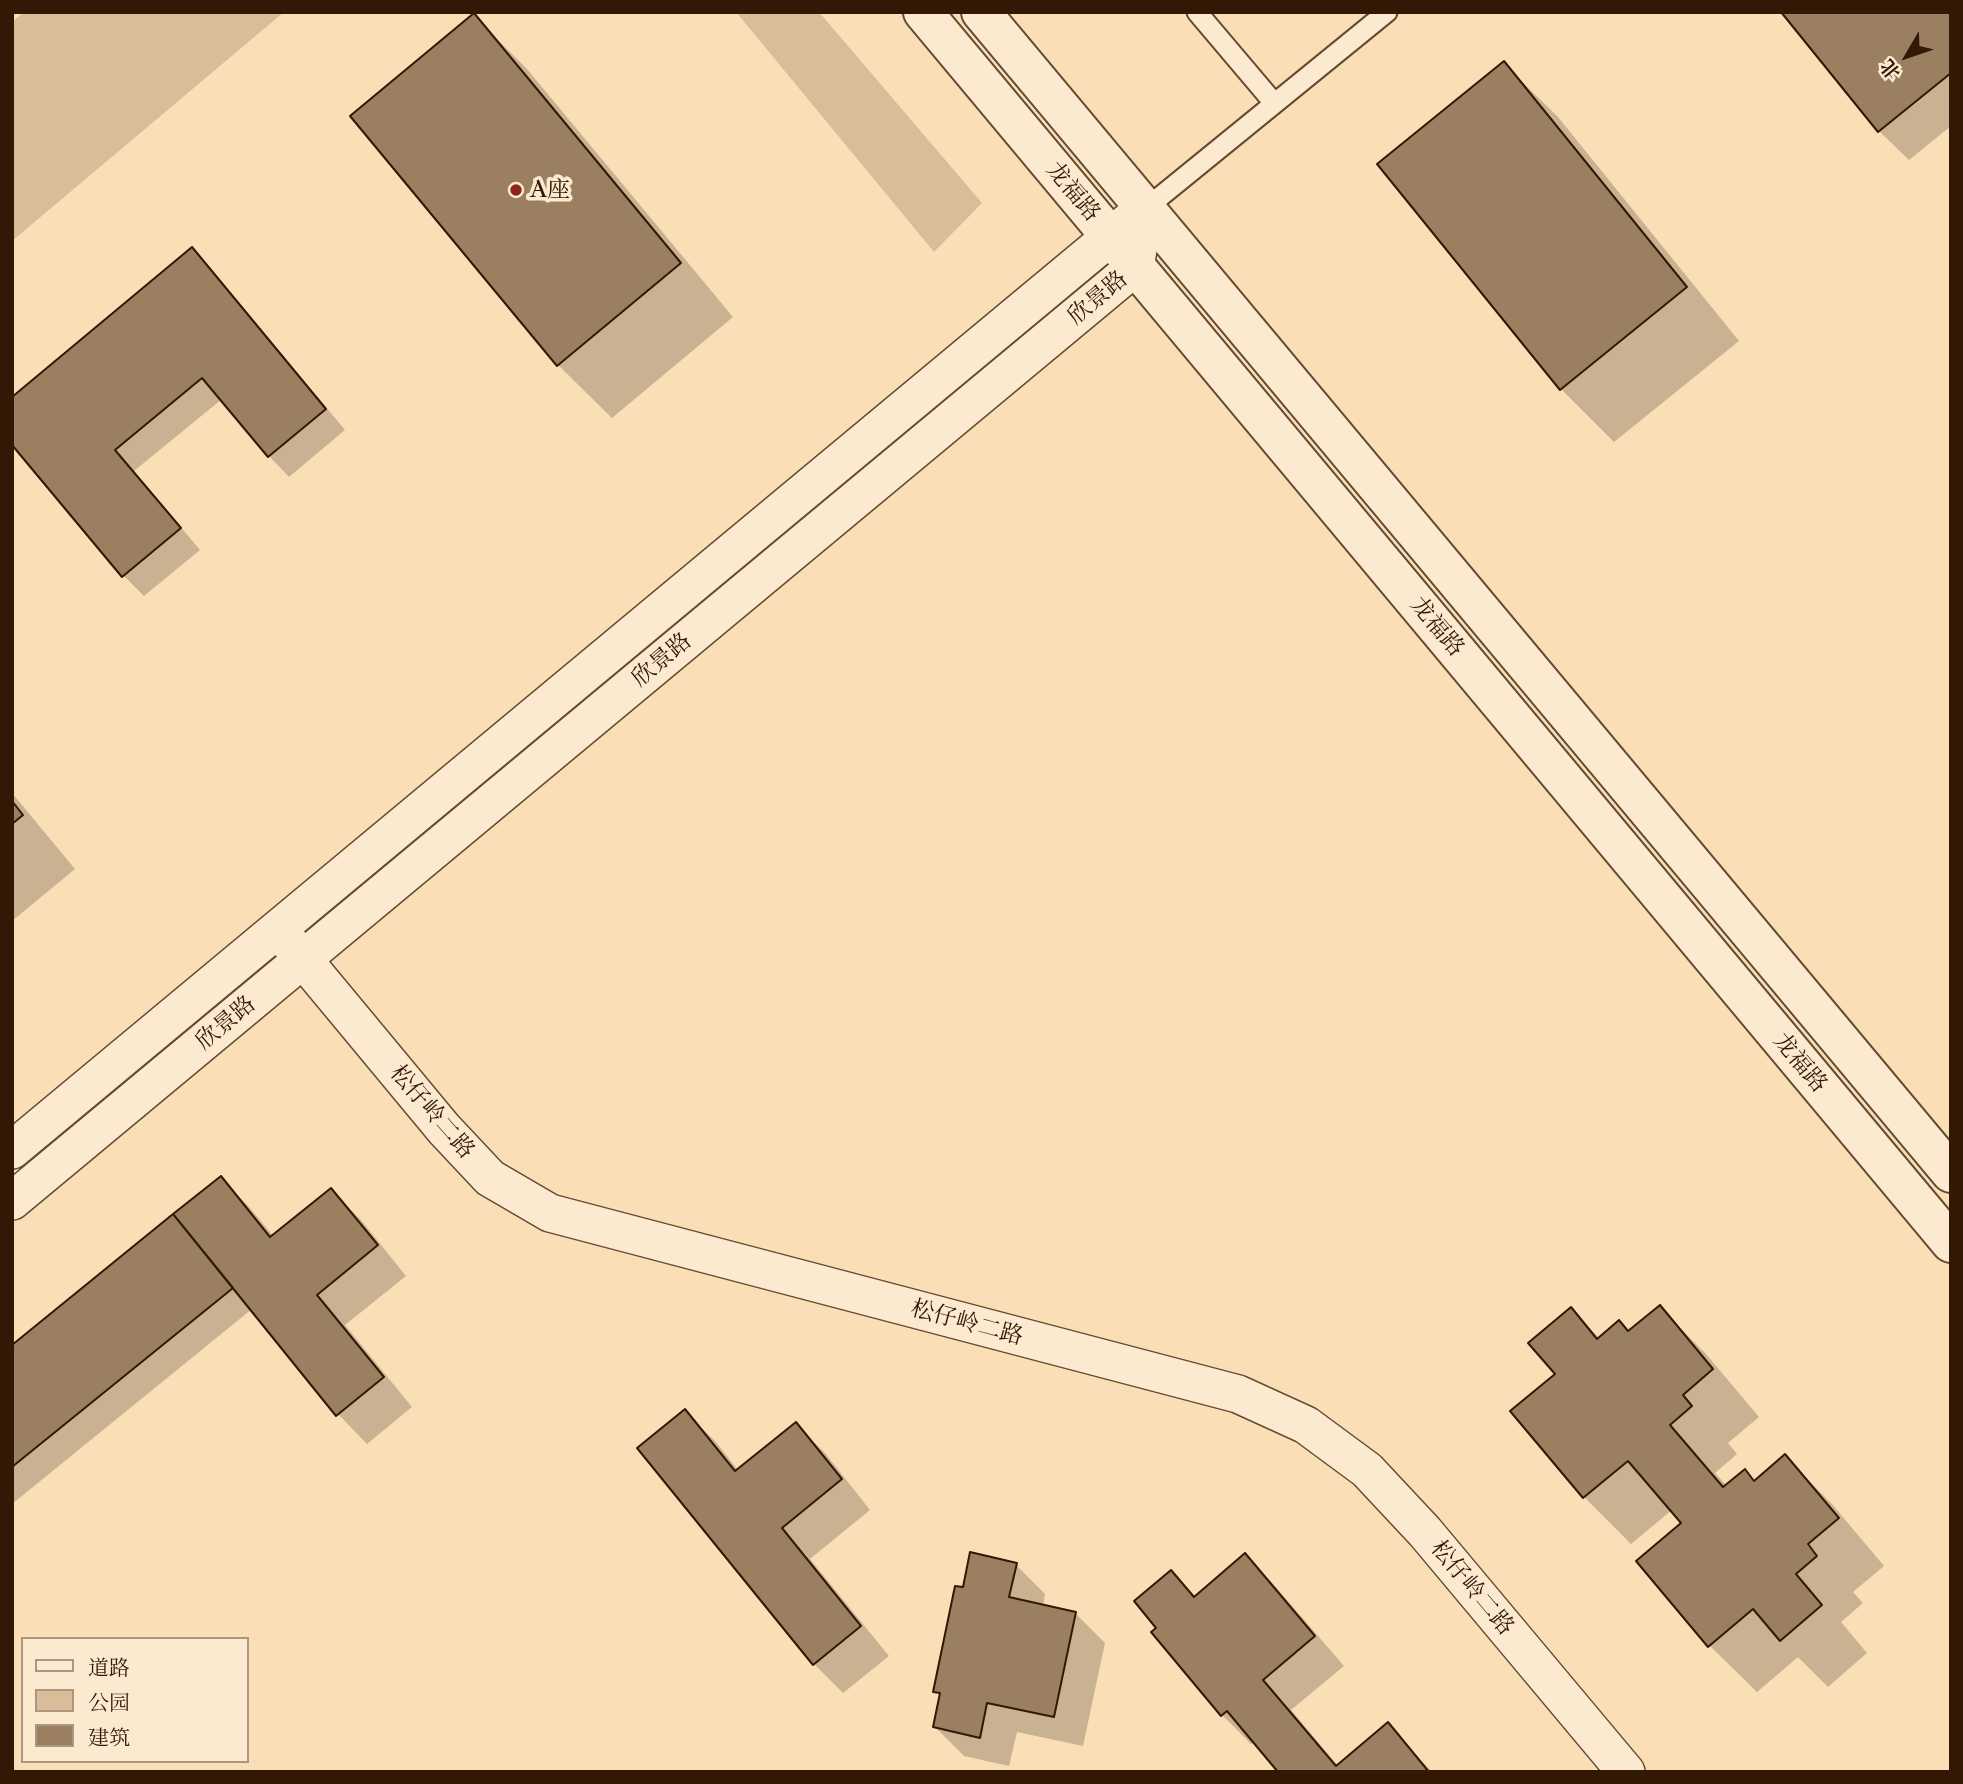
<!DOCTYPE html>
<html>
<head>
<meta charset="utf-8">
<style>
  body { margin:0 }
  #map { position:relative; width:1963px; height:1784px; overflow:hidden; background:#fadfb6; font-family:"Libre Caslon Text","Noto Serif SC",serif }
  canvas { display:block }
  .frame { position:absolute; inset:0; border:14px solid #331805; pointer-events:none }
  .legend { position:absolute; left:21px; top:1637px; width:228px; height:126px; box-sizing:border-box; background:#fcead0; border:2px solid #ac967f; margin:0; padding:9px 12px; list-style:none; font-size:21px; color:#331805 }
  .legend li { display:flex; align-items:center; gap:14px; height:35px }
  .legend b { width:35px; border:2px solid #ac967f }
  .north { position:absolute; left:1872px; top:21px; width:70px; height:70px; -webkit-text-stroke:5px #fcead0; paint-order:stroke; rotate:231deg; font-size:19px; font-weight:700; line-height:28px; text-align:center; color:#331805 }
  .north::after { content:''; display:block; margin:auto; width:24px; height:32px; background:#331805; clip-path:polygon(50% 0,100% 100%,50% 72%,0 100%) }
</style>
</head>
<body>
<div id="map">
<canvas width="1963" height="1784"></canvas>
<div class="frame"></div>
<ul class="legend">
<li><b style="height:9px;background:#fcead0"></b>道路</li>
<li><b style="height:19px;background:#d8bd98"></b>公园</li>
<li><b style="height:19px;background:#9a7f61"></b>建筑</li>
</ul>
<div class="north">北</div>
</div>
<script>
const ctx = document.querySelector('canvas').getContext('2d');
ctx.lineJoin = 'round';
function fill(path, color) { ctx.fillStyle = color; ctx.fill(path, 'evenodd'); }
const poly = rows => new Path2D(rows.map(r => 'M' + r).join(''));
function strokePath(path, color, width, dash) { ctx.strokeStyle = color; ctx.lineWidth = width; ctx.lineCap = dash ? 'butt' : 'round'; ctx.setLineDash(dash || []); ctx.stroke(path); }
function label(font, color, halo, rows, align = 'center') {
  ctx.font = font + ' "Libre Caslon Text","Noto Serif SC",serif'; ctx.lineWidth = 7; ctx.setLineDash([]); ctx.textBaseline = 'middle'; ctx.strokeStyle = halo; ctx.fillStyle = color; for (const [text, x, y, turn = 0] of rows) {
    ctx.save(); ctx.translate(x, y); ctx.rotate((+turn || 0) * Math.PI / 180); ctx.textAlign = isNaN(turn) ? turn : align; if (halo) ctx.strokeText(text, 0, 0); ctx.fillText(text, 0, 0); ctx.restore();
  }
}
fill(poly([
  [24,12,284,12,12,241,12,22],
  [736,12,819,12,982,203,934,252]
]), '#d8bd98');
fill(poly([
  [1783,12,1951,12,1951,126,1909,160,1879,131],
  [474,16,527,69,733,317,612,418,558,365,352,117],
  [1504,64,1558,117,1739,341,1614,442,1561,389],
  [192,250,212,270,345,430,289,477,269,456,222,399,134,471,200,550,144,596,124,576,12,442],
  [12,793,75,869,12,921],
  [221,1178,250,1208,274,1237,331,1190,361,1220,406,1276,345,1325,412,1407,367,1444,338,1414,252,1309,12,1504,12,1347],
  [1660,1308,1706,1354,1759,1417,1728,1443,1737,1454,1715,1473,1727,1486,1745,1471,1755,1482,1785,1457,1831,1503,1884,1566,1853,1592,1863,1603,1841,1622,1867,1653,1828,1687,1798,1657,1757,1692,1710,1646,1639,1561,1683,1523,1672,1510,1631,1544,1584,1497,1513,1412,1557,1374,1571,1309,1600,1339,1629,1333],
  [685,1412,715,1441,738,1470,795,1424,825,1453,870,1510,810,1559,889,1656,843,1693,814,1664],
  [1245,1555,1274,1585,1344,1666,1291,1710,1339,1767,1388,1725,1432,1772,1280,1772,1255,1741,1251,1744,1222,1715,1159,1628,1171,1572,1196,1597],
  [1016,1565,1045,1594,1043,1606,1075,1613,1105,1643,1083,1746,1017,1732,1009,1766,964,1756,935,1727,941,1697,935,1691,964,1589]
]), '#0003');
const building = poly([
  [1781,12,1951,12,1951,73,1878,132,1781,12],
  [474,13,681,263,557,366,350,116,474,13],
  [1504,61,1687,287,1560,390,1377,164,1504,61],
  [192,247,326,409,268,457,202,378,115,450,181,528,122,577,12,445,12,397,192,247],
  [12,801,23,815,12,824,12,801],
  [221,1176,270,1237,331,1188,378,1245,317,1295,384,1377,336,1416,173,1214,221,1176],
  [173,1214,233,1288,12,1467,12,1345,173,1214],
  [1660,1305,1713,1369,1683,1395,1692,1406,1670,1425,1723,1487,1745,1469,1754,1481,1785,1454,1839,1518,1808,1544,1817,1556,1796,1574,1822,1605,1780,1641,1753,1609,1708,1647,1636,1561,1681,1523,1628,1461,1583,1498,1510,1411,1555,1374,1528,1343,1571,1307,1597,1339,1619,1320,1628,1331,1660,1305],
  [685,1409,735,1471,796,1422,842,1479,782,1528,861,1626,813,1665,637,1448,685,1409],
  [970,1552,1017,1563,1009,1597,1076,1612,1054,1717,987,1703,980,1738,933,1727,940,1693,933,1692,955,1586,963,1587,970,1552],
  [1245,1553,1315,1636,1263,1680,1336,1766,1388,1722,1429,1772,1278,1772,1227,1711,1221,1716,1151,1632,1156,1628,1134,1601,1171,1570,1194,1597,1245,1553]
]);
fill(building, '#9a7f61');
strokePath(building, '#331805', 2);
const service = poly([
  [1197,12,1274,103],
  [1145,209,1387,12]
]);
const minor = poly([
  [278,929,444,1129,490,1178,550,1213,1238,1394,1306,1425,1367,1470,1425,1532,1626,1772],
  [12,1150,1133,218],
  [12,1201,1135,267,1145,209]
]);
const tertiary = poly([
  [923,12,1951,1243],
  [981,12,1951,1173]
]);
strokePath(service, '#654a31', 23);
strokePath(minor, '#654a31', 40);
strokePath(tertiary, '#654a31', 42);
strokePath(service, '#fcead0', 19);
strokePath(minor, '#fcead0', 37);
strokePath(tertiary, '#fcead0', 38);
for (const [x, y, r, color] of [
  [516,190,7,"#8f2418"]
]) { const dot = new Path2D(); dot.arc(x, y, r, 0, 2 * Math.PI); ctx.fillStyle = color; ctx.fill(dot); strokePath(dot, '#fcead0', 2.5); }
label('23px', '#331805', '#fcead0', [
  ["A座",530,190]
], 'left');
label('23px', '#331805', '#fcead0', [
  ["龙福路",1073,192,50],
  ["欣景路",1098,298,-40],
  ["龙福路",1437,627,50],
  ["欣景路",662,660,-40],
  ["欣景路",226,1023,-40],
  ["龙福路",1800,1063,50],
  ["松仔岭二路",432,1112,49],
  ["松仔岭二路",967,1323,15],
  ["松仔岭二路",1472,1588,50]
]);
</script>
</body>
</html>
